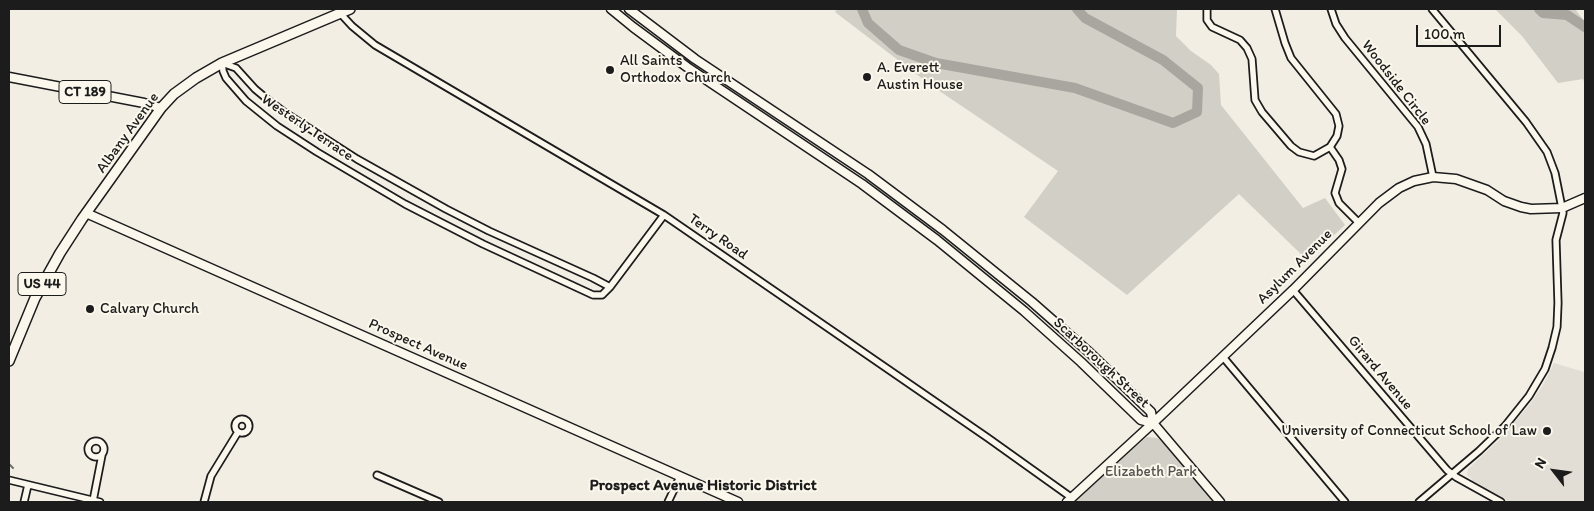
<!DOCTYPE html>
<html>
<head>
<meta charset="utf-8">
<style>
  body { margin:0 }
  #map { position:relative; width:1594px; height:511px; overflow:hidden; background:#f2eee4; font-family:Itim,sans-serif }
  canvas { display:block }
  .frame { position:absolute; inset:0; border:10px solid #1c1c1c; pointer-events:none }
  .north { position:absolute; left:1529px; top:446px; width:50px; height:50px; -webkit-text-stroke:4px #fbf7ec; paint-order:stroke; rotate:300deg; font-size:14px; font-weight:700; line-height:20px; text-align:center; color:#1c1c1c }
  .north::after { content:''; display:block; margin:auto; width:18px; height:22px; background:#1c1c1c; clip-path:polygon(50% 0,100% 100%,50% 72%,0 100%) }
  .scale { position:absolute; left:1416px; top:25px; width:85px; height:22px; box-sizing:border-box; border:2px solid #1c1c1c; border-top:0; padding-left:6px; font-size:15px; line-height:18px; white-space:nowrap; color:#1c1c1c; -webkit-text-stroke:4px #fbf7ec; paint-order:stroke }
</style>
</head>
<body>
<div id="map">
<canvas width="1594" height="511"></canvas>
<div class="frame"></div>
<div class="north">N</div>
<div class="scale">100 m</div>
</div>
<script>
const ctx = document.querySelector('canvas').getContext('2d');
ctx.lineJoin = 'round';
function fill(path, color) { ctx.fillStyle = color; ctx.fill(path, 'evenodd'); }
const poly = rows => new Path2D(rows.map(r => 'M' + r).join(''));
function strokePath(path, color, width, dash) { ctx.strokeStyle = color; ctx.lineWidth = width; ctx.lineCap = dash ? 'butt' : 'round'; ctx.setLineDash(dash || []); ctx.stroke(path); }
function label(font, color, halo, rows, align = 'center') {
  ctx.font = font + ' Itim,sans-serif'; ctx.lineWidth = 4; ctx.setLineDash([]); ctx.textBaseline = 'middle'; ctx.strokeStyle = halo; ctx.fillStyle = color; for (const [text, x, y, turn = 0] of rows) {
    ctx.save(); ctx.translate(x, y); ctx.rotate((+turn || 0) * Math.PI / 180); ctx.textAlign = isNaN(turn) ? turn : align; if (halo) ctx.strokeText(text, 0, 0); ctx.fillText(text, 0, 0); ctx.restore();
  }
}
fill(poly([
  [1554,363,1584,372,1585,371,1585,502,1509,502,1471,480,1472,479,1467,475,1468,469,1500,439,1530,404,1543,385]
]), '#e2ded5');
fill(poly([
  [837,9,1177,9,1176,36,1191,51,1211,65,1219,74,1221,105,1303,208,1325,198,1345,225,1307,260,1239,194,1127,295,1024,217,1058,171,932,86,835,12],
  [1495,9,1575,9,1585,22,1585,84,1583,79,1558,83,1522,36],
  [1147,437,1157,438,1164,442,1214,502,1074,502,1143,440]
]), '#d2cfc6');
strokePath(poly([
  [9,464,13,468]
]), '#716f6b', 2);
strokePath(poly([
  [862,9,868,23,899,50,936,63,1075,88,1173,123,1197,112,1198,88,1163,60,1085,18,1077,9],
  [1539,9,1543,13,1567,15,1585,27]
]), '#a9a6a0', 10);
const minor = poly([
  [1207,9,1207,20,1212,27,1240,40,1247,48,1252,59,1255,100,1262,112,1291,146,1299,152,1314,156,1330,147,1337,136,1339,126,1336,114,1291,58,1285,43,1275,9],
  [1331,9,1336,24,1345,38,1418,127,1426,144,1433,177],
  [340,13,352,26,375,45,664,215,988,438,1072,498],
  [1330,147,1339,160,1342,169,1335,193,1339,203,1359,223],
  [610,287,593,278,489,231,446,209,357,159,284,112,267,99,255,89,236,68,222,63,223,71,226,78,246,101,277,126,317,152,405,204,483,244,593,295,602,295,610,287,664,215],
  [1293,290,1447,470,1456,477,1501,502],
  [1223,357,1345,502],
  '235 426a7 7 0 1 1 14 0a7 7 0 1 1-14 0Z',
  '88 449a8 8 0 1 1 16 0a8 8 0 1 1-16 0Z',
  [377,475,439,502],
  [9,480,100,502],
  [93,501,102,455],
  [24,502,28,485],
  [204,502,211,476,238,432],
  [668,502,680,477],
  [1419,502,1479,451,1505,426,1529,396,1545,369,1552,348,1557,327,1558,303,1556,240,1563,213,1555,173,1547,152,1526,122,1432,9]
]);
const major = poly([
  [611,9,633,27,687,67,862,184,937,240,1024,311,1081,362,1141,420,1153,423],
  [629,9,695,59,868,174,943,230,1032,302,1090,353,1151,412,1153,423,1220,502],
  [9,77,144,103,161,108],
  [86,213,738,502],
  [1067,502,1153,423,1293,290,1379,203,1399,188,1414,181,1433,177,1456,179,1487,190,1504,201,1521,207,1531,209,1562,208,1585,198]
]);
const highway = poly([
  [9,361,35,298,60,253,82,219,161,108,174,94,196,78,222,63,350,9]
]);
strokePath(minor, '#1c1c1c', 9);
strokePath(major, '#1c1c1c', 11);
strokePath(highway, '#1c1c1c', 12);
strokePath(minor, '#fbf7ec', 5.5);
strokePath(major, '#fbf7ec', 8);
strokePath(highway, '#fbf7ec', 9);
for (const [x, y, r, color] of [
  [610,70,5,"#1c1c1c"],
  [867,77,5,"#1c1c1c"],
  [90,309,5,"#1c1c1c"],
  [1547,431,5,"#1c1c1c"]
]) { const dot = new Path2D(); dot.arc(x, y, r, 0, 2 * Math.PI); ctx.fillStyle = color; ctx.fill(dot); strokePath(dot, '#fbf7ec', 2); }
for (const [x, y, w] of [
  [85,92,52],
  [42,284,48]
]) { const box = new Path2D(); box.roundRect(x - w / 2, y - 11.5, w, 23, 4); ctx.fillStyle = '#fbf7ec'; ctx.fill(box); strokePath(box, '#1c1c1c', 1); }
label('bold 14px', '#1c1c1c', null, [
  ["CT 189",85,92],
  ["US 44",42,284]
]);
label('15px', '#1c1c1c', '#fbf7ec', [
  ["All Saints",620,61],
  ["Orthodox Church",620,78],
  ["A. Everett",877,68],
  ["Austin House",877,85],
  ["Calvary Church",100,309],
  ["University of Connecticut School of Law",1537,431,"right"]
], 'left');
label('15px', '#1c1c1c', '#fbf7ec', [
  ["Woodside Circle",1396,83,52],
  ["Westerly Terrace",307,128,34],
  ["Albany Avenue",128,133,-54],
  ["Terry Road",718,237,35],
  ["Asylum Avenue",1295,267,-45],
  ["Prospect Avenue",418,345,24],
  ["Scarborough Street",1101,363,43],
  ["Girard Avenue",1380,373,50]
]);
label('15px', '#53524f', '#fbf7ec', [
  ["Elizabeth Park",1151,472]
]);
label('bold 16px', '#1c1c1c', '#fbf7ec', [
  ["Prospect Avenue Historic District",703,486]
]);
</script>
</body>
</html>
